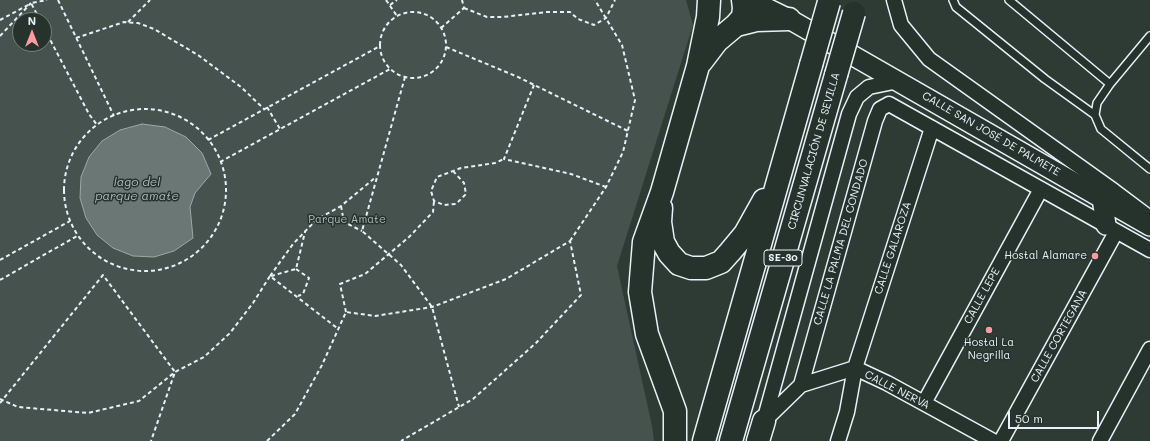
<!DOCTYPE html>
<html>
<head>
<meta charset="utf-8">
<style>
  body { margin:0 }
  #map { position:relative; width:1150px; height:441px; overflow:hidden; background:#2e3b35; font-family:Mali,sans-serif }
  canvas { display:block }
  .north { position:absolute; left:12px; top:12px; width:40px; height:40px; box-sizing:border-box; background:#26332d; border:1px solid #747f7e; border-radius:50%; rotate:0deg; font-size:11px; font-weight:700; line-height:16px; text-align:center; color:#e8f1f8 }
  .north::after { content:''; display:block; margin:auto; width:14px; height:18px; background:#ff9aa2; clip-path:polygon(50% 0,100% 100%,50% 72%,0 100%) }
  .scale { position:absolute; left:1008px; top:411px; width:91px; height:18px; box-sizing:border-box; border:2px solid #e8f1f8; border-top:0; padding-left:5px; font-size:12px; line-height:14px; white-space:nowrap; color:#e8f1f8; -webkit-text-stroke:3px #26332d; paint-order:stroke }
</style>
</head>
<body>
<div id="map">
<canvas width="1150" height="441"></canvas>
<div class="north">N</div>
<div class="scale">50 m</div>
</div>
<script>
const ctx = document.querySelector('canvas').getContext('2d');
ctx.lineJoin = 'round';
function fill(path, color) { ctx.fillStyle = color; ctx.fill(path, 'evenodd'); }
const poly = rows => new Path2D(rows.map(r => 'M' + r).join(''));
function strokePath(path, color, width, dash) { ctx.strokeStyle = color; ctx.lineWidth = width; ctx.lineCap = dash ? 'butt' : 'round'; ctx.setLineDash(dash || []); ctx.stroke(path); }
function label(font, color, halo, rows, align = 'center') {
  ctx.font = font + ' Mali,sans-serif'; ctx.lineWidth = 3; ctx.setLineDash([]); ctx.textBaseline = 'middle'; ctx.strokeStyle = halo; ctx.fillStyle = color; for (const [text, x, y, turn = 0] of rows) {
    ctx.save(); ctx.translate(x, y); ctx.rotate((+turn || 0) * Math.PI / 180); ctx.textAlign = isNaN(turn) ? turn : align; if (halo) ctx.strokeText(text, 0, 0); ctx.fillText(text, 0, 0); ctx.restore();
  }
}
fill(poly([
  [0,0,686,0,693,25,617,266,652,426,654,441,0,441],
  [20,20,44,20,44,44,20,44]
]), '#45524e');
const water = poly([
  [142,124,165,127,186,137,202,153,211,174,195,193,190,207,193,238,174,251,154,257,133,256,113,248,97,235,86,218,80,198,81,177,89,157,102,141,120,130,142,124]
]);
fill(water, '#6b7775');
strokePath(water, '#9da8a9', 1);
const lane = poly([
  [953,0,956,7,1045,79,1095,115],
  [1009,0,1110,84,1150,36],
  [1110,84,1097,103,1095,115,1101,129,1150,169]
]);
const street = poly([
  [894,0,901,25,929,59,1114,191,1150,218],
  [801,385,875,121,880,109,889,104,1150,250],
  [924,403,1041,189],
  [764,421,849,114,857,97,869,87,898,81],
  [764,421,801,385,855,368,887,383,993,441],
  [838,441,847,412,855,368,932,128],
  [1001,441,1116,232],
  [1100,441,1150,349]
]);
const secondary = poly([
  [750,0,789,19,1150,226],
  [1102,198,1106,225]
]);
const highway = poly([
  [736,25,743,17,744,8,743,0],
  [701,62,717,41,736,25,756,20,789,19],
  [661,208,660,222,663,242,669,253,679,264,691,268,706,268,721,262,730,252,745,234,764,200],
  [675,441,675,411,647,334,640,292,644,242,662,192,698,66,708,17,709,0],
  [704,441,811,65],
  [731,441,836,75],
  [758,441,764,421]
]);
strokePath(lane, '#e8f1f8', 10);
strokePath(street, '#e8f1f8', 17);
strokePath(secondary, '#e8f1f8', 22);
strokePath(highway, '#e8f1f8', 25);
strokePath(poly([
  [58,0,114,116],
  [386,0,397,16],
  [390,5,397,0],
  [464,8,487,17,503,17,547,12,570,12,578,19,594,25,606,18,615,0],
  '380 45a33 33 0 1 1 66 0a33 33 0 1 1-66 0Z',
  [0,20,30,4],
  [40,20,31,3,47,0],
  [128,22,150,0],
  [44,28,89,114,97,125],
  [441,28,464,8,462,0],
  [0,36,31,3],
  [76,38,124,22,138,23,154,29,198,55,241,87,264,109],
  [446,47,518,77,628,131],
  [405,77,362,231,401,265,432,307,459,407],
  [534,85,504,159,571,174,606,187],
  [267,107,280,129],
  '64 190a81 81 0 1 1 162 0a81 81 0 1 1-162 0Z',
  [208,140,380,46],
  [220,162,390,69],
  [453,171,464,183,466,194,456,204,444,205,434,201,431,191,437,177,461,168,495,163,504,159],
  [341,206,344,222,362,231],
  [570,241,606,187,623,152,635,100,622,45,595,0],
  [0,260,70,221],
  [296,269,309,278,303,294,298,296],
  [270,276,293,244,316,220,341,206,376,177],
  [271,276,296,269,305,232],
  [0,280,77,236],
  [346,312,340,284,365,274,409,237,433,212,434,201],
  [0,399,18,407,88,413,139,401,175,372,204,357,230,333,253,303,270,276,337,328],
  [0,403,103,275,175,372,151,441],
  [267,441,295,414,322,365,346,312,375,316,432,307,506,279,570,241,581,295,536,343,473,399,401,441]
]), '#e8f1f8', 2, [4, 3]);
strokePath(lane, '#26332d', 7);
strokePath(street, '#26332d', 14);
strokePath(secondary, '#26332d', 19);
strokePath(highway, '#26332d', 22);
const highwayBridge = poly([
  [811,65,829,2],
  [836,75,854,13]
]);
strokePath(highwayBridge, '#e8f1f8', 25, []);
strokePath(highwayBridge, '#26332d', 22);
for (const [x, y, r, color] of [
  [1095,256,4,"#ff9aa2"],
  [989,330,4,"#ff9aa2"]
]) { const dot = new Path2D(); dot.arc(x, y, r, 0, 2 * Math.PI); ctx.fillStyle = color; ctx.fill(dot); strokePath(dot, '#26332d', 1.5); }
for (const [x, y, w] of [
  [783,258,38]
]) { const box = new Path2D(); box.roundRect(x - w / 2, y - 8, w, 16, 3); ctx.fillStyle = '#26332d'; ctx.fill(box); strokePath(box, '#e8f1f8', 1); }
label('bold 10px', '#e8f1f8', null, [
  ["SE-30",783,258]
]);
label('11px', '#e8f1f8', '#26332d', [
  ["CALLE SAN JOSÉ DE PALMETE",991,134,30],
  ["CIRCUNVALACIÓN DE SEVILLA",814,151,-74],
  ["CALLE LA PALMA DEL CONDADO",841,242,-74],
  ["CALLE GALAROZA",893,248,-72],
  ["CALLE LEPE",982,296,-61],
  ["CALLE CORTEGANA",1059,336,-61],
  ["CALLE NERVA",897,390,27]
]);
label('11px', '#afb9bc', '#26332d', [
  ["Parque Amate",347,220]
]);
label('11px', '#e8f1f8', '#26332d', [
  ["Hostal Alamare",1087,256],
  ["Hostal La",989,343,"center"],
  ["Negrilla",989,356,"center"]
], 'right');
label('italic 12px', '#b0babd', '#26332d', [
  ["lago del",137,182],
  ["parque amate",137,196]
]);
</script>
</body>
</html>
